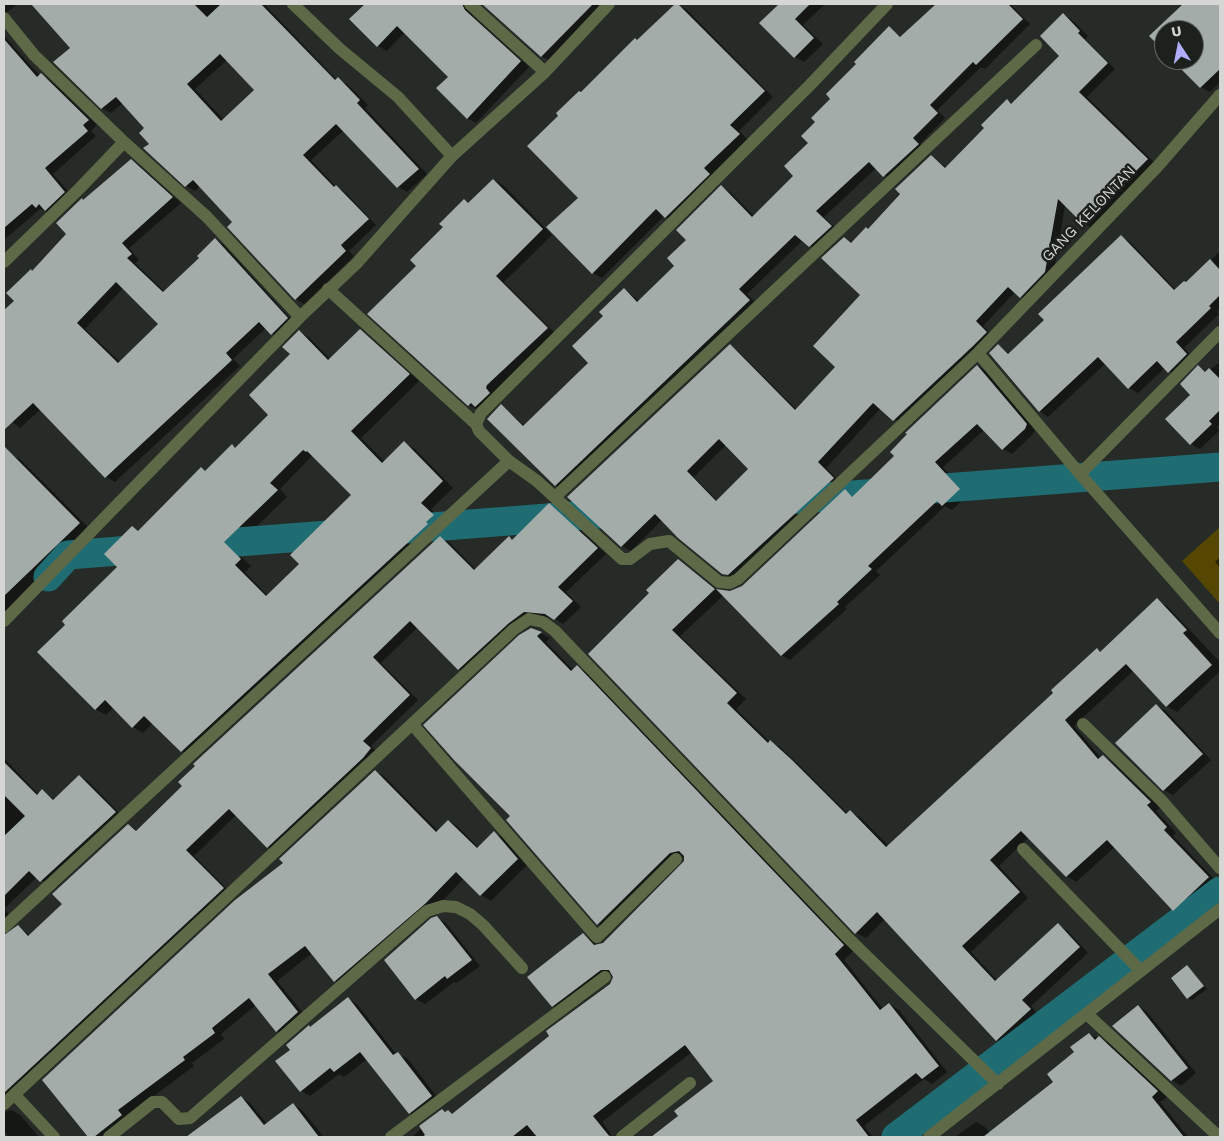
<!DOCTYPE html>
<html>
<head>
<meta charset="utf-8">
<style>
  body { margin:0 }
  #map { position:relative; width:1224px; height:1141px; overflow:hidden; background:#262b27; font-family:"Work Sans",sans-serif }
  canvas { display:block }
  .frame { position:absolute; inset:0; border:5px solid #d4d7d4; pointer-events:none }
  .north { position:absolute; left:1154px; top:20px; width:50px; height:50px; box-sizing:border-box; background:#1c211d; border:1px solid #666a66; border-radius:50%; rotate:349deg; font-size:14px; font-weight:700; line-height:20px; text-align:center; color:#d4d7d4 }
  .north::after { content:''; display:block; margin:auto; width:18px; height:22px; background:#b0aefa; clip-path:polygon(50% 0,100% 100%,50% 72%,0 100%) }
</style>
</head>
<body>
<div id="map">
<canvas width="1224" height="1141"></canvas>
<div class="frame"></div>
<div class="north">U</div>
</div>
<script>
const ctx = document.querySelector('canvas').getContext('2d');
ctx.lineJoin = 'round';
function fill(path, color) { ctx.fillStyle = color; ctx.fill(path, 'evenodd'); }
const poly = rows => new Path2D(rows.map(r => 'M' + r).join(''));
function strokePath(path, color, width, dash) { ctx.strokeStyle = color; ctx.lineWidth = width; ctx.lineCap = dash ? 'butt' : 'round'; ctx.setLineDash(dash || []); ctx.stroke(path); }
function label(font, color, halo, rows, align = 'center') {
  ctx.font = font + ' "Work Sans",sans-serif'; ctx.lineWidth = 5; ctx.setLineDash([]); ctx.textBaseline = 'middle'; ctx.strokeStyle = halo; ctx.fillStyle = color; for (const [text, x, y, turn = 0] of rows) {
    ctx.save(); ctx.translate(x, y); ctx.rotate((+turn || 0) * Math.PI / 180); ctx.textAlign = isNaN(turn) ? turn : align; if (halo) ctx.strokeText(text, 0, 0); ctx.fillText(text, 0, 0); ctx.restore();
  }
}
fill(poly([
  [1220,527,1220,604,1182,561]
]), '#554702');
fill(poly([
  [4,4,17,4,4,15],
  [32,4,264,4,337,80,347,84,368,105,365,108,427,174,407,192,398,187,344,130,311,160,336,187,345,192,376,225,349,251,354,256,304,304,296,299,234,222,200,186,195,191,186,186,150,144,146,128,123,103,111,113,102,108,71,48],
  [227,60,256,90,224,120,195,89],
  [366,4,473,4,470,8,473,16,529,67,476,123,467,118,449,77,405,32,387,51,378,46,351,19],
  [484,4,607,4,550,61,541,56],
  [677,4,686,9,773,97,739,131,748,140,675,223,664,216,602,278,593,273,580,198,581,93],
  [781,4,825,4,803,25,823,44,804,62,795,57,761,23],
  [938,4,1010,4,1030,24,985,69,981,67,937,110,945,118,920,144,926,149,893,181,876,168,824,217,839,231,818,251,803,240,747,294,758,305,564,490,555,485,502,406,525,426,590,363,605,316,624,289,639,301,675,266,687,240,721,187,730,192,754,216,795,176,817,122,858,64,889,28,902,37],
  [1184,4,1220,4,1220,82,1210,92,1201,87,1174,60,1194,60,1194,30,1164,30,1164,50,1151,36],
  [1064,15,1072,20,1088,36,1085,39,1115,69,1087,97,1156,164,1092,228,1084,224,1065,205,1053,277,1029,302,1015,292,983,326,994,337,903,425,881,408,826,468,841,483,732,578,723,573,662,520,631,551,622,546,568,497,730,346,738,351,797,410,837,367,862,295,844,238,853,243,868,230,931,156,947,168,986,128,1007,101,1013,104,1061,56],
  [726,445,750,469,718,501,694,477],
  [4,36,40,76,41,75,50,80,97,125,91,131,96,136,53,174,73,197,55,215,40,209,4,240],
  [131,161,140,166,181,203,129,248,139,260,135,263,165,292,201,259,216,240,224,245,295,324,281,339,266,328,233,359,240,366,115,482,106,477,41,409,20,428,4,415,4,312,16,301,33,272,68,234,84,201],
  [123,288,160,324,120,362,85,329],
  [494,180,503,185,552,235,504,282,556,334,478,410,469,405,417,266,464,201,470,204],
  [1121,237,1130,242,1176,290,1187,284,1220,251,1220,309,1217,312,1219,314,1184,348,1195,359,1178,377,1165,368,1138,393,1129,388,1105,364,1048,417,1040,411,998,345,1010,354,1046,320],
  [360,330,370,337,419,381,361,438,385,462,404,443,415,449,453,488,431,509,443,521,192,757,182,751,153,723,143,733,133,727,114,707,106,715,95,709,67,625,118,567,133,528,139,531,201,468,206,471,232,446,236,448,270,415,299,331,309,337,330,359],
  [313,455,352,495,301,564,268,596,245,572,251,566,233,549,287,497,280,489],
  [1220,362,1220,424,1217,427,1220,430,1200,449,1191,444,1167,419,1192,395,1199,367,1207,372],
  [978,366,986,371,1035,430,1033,434,1012,454,1003,449,984,430,943,467,968,495,952,510,945,506,876,571,880,575,845,607,847,609,790,660,781,655,724,595,680,636,746,699,736,709,770,742,780,747,801,767,848,814,850,812,860,817,889,846,1055,693,1097,650,1101,652,1157,600,1167,606,1220,662,1220,671,1177,712,1167,706,1134,670,1074,726,1101,758,1103,756,1112,762,1160,808,1156,811,1176,833,1173,836,1218,883,1183,915,1174,910,1115,847,1076,882,1067,876,1029,837,999,866,1028,898,971,952,998,981,1058,925,1067,930,1088,953,1031,1006,1039,1015,1007,1045,997,1040,885,919,866,938,856,933,590,654,651,593,678,560,719,591,730,592,743,587,845,491,855,496,896,456],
  [11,455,21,460,90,529,4,614,4,462],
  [549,504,558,509,606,554,566,592,581,607,563,624,554,618,534,616,468,674,459,669,418,627,381,663,418,700,371,746,379,754,277,852,268,847,236,815,194,856,232,894,5,1106,5,1112,11,1110,20,1115,39,1137,9,1137,4,1131,4,758,39,795,43,791,55,800,79,776,88,781,124,818,50,886,37,877,4,909,14,919,5,929,6,936,18,927,31,936,63,904,128,825,137,830,440,537,449,542,476,570,509,538,513,540],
  [1220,557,1220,568,1215,562],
  [531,629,550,638,546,642,573,670,577,667,586,672,853,951,844,960,866,988,883,1009,889,1004,899,1010,947,1072,932,1084,924,1079,864,1126,873,1137,653,1137,680,1117,715,1082,692,1052,602,1122,611,1134,607,1137,412,1137,442,1110,453,1114,551,1036,611,984,614,980,613,975,562,1011,552,1006,583,934,597,945,603,944,685,861,685,857,680,858,608,930,598,924,508,820,512,816],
  [1156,706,1166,711,1211,760,1173,795,1164,790],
  [375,771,385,777,438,831,449,821,458,827,479,848,494,833,504,838,527,865,491,901,481,895,464,878,436,908,344,986,335,981,312,953,277,981,308,1019,287,1037,277,1031,256,1005,221,1034,224,1039,192,1063,194,1066,127,1116,111,1137,90,1137,44,1080,285,864],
  [437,918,446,923,480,966,457,983,454,982,425,1004,416,999],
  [1187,967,1207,989,1192,1000,1188,998],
  [348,999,357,1004,396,1054,407,1058,441,1102,419,1118,409,1113,367,1059,344,1077,339,1074,310,1096,301,1091,292,1050,311,1028],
  [1138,1006,1147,1012,1196,1073,1181,1086,1172,1080],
  [1089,1034,1109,1043,1167,1097,1160,1102,1188,1137,955,1137,976,1122,985,1127,990,1133,1055,1082],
  [241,1097,250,1103,267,1124,293,1104,302,1110,323,1136,189,1137]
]), '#0007');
strokePath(poly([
  [774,501,1220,467],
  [186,546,625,512],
  [48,577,68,555,144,549],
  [896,1137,1220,891]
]), '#1f6c73', 29);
fill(poly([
  [31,4,194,4,207,17,221,4,261,4,335,80,338,77,360,100,357,103,419,169,397,188,336,124,303,155,334,187,336,185,369,219,341,245,346,251,295,300,227,227,232,222,193,180,185,187,143,148,149,144,139,133,144,128,116,97,101,109,53,62,70,48],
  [220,54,254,90,221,121,187,84],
  [365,4,462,4,465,10,521,61,467,119,436,88,448,77,397,26,377,47,349,19],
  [482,4,593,4,541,57],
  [675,4,678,4,765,91,730,125,740,134,704,168,710,174,665,218,656,209,592,274,546,227,578,198,527,146,558,116,556,113,579,91,581,92,635,38,637,40],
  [779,4,810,4,795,19,814,38,794,58,759,23],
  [936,4,1008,4,1023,19,976,65,973,62,930,105,938,113,913,138,919,144,883,177,869,162,816,211,832,226,809,247,795,235,739,289,750,300,555,486,487,419,488,418,501,404,523,426,588,363,572,346,603,316,599,312,624,288,637,302,674,266,667,258,686,240,676,230,721,185,752,217,793,176,784,166,808,143,801,136,815,122,811,118,830,99,826,94,856,64,854,62,889,26,900,37],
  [1183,4,1220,4,1220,69,1200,88,1172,60,1194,60,1194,30,1164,30,1164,51,1149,36],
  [1063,13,1080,31,1078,33,1108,63,1079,92,1148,159,1083,224,1058,199,1045,272,1020,298,1008,287,976,321,987,332,972,347,893,421,873,403,818,462,834,478,728,575,722,574,678,538,655,514,621,547,567,497,730,344,795,410,835,367,813,346,860,295,821,258,844,237,851,243,866,227,868,229,900,194,895,189,931,155,945,168,984,128,981,125,1007,99,1011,104,1059,56,1040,36],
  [719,439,748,469,716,501,687,471],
  [4,39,37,77,41,73,89,120,83,125,88,131,45,168,65,192,45,211,39,204,36,208,32,204,4,228],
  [131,159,173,197,122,243,132,254,127,258,163,292,199,258,197,256,215,238,288,318,271,335,259,322,226,353,232,360,105,478,33,403,4,430,4,310,14,301,6,293,31,269,32,271,66,234,56,223,82,198,83,200],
  [116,282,158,324,118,363,77,323],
  [493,179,543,229,496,276,548,328,487,385,486,388,490,393,475,407,471,403,468,406,367,314,416,266,410,260,443,227,439,224,464,199,468,203],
  [1121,235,1174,290,1184,281,1186,282,1210,259,1220,270,1220,295,1209,306,1211,308,1176,342,1187,354,1168,373,1157,361,1128,389,1098,357,1039,412,989,353,998,344,1008,354,1044,320,1038,314],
  [360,329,410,374,351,431,382,463,404,441,443,481,421,503,434,515,426,522,428,524,181,752,144,716,132,728,105,700,95,710,37,652,65,625,62,621,117,567,104,554,132,526,138,531,201,467,205,471,232,444,235,448,268,415,249,395,290,354,282,347,299,330,328,360],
  [303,450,306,452,307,451,351,495,290,555,299,564,266,596,235,565,241,559,224,542,278,490,270,483],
  [977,365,1027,424,1025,429,1002,450,977,424,935,462,960,489,942,506,937,501,868,566,872,569,837,602,839,604,781,656,716,589,730,591,742,586,845,489,852,497,894,456,890,452,907,434,905,433],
  [1198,365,1205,372,1209,368,1220,379,1220,410,1209,421,1212,424,1190,445,1165,419,1190,395,1180,384],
  [4,446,80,523,4,596],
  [549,503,598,548,558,587,573,601,554,620,545,614,524,612,509,623,458,670,410,621,373,657,410,695,363,741,371,748,363,758,267,848,229,809,186,850,224,888,4,1093,4,935,18,925,28,936,62,904,52,894,128,824,136,831,182,786,178,782,195,766,193,764,440,536,474,570,509,536,512,540],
  [678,559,715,589,672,630,737,693,727,703,768,743,770,740,792,760,846,814,850,810,886,847,1053,693,1051,690,1097,648,1100,652,1157,598,1187,630,1183,633,1212,665,1166,707,1126,664,1065,720,1098,759,1103,755,1151,802,1147,805,1167,827,1164,830,1209,877,1173,911,1107,840,1066,877,1021,831,990,860,1020,892,962,946,995,981,1058,923,1080,947,1022,1000,1031,1009,996,1041,877,912,855,934,588,654,649,593,646,590],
  [531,628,542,632,537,636,571,671,577,665,844,945,835,954,857,981,880,1010,889,1003,939,1066,922,1079,916,1073,856,1120,869,1137,651,1137,678,1116,674,1111,713,1081,685,1045,593,1116,610,1137,537,1137,527,1125,512,1137,422,1137,425,1135,419,1126,442,1109,445,1112,448,1110,452,1114,549,1036,546,1031,610,984,613,977,609,970,601,970,552,1007,527,977,583,933,594,945,603,943,684,861,684,856,679,851,670,853,597,925,506,820,510,816,454,760,423,725,519,635],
  [1156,704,1203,754,1163,791,1115,743],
  [4,762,37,795,42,789,53,800,79,775,116,812,40,882,29,871,4,896,4,836,25,816,4,795],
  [375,770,436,832,448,820,477,848,494,831,518,859,480,896,456,872,426,903,334,982,305,946,268,974,298,1012,276,1032,249,998,212,1028,215,1033,183,1057,185,1060,118,1110,122,1115,94,1137,88,1137,42,1080,235,900,283,863,279,859],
  [437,916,472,960,447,979,445,976,415,1000,384,960,431,918],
  [1187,965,1204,986,1187,999,1171,978],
  [348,997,393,1055,398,1052,432,1096,409,1114,360,1052,334,1072,330,1068,300,1092,275,1061,290,1050,286,1045,309,1025,310,1027],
  [1138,1005,1188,1068,1171,1081,1112,1026],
  [1089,1033,1095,1040,1099,1036,1158,1091,1152,1097,1184,1137,983,1137,1053,1082,1047,1074,1074,1052,1070,1047],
  [241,1096,264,1125,293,1103,319,1137,186,1137]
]), '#a3aca9');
strokePath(poly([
  [293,4,340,49,398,97,452,156],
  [470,4,545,72],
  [4,18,34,55,124,142,207,217,300,317],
  [4,262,80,188,124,142],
  [328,289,476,424],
  [978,353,1080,474,1220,633],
  [509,461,479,431,476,424,481,413,810,85,887,4],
  [1080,474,1220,332],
  [555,497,1036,45],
  [4,621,300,317,356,264,452,156,545,72,609,4],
  [412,724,597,937,676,859],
  [1083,724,1162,801,1220,868],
  [1023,849,1140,970],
  [4,927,509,461,537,481,622,559,630,559,650,544,669,541,719,582,730,583,738,579,978,353,1157,167,1220,95],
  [1088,1015,1219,1137],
  [15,1095,54,1137],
  [4,1104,514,629,529,619,543,622,555,631,847,937,998,1084],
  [109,1137,153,1102,162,1102,179,1119,190,1118,427,911,443,906,456,907,470,914,483,925,522,968],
  [391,1137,605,977],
  [622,1137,690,1083],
  [929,1137,1220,909]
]), '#5e6a47', 12);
label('15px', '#d4d7d4', '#1c211d', [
  ["GANG KELONTAN",1089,214,-46]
]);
</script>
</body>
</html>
